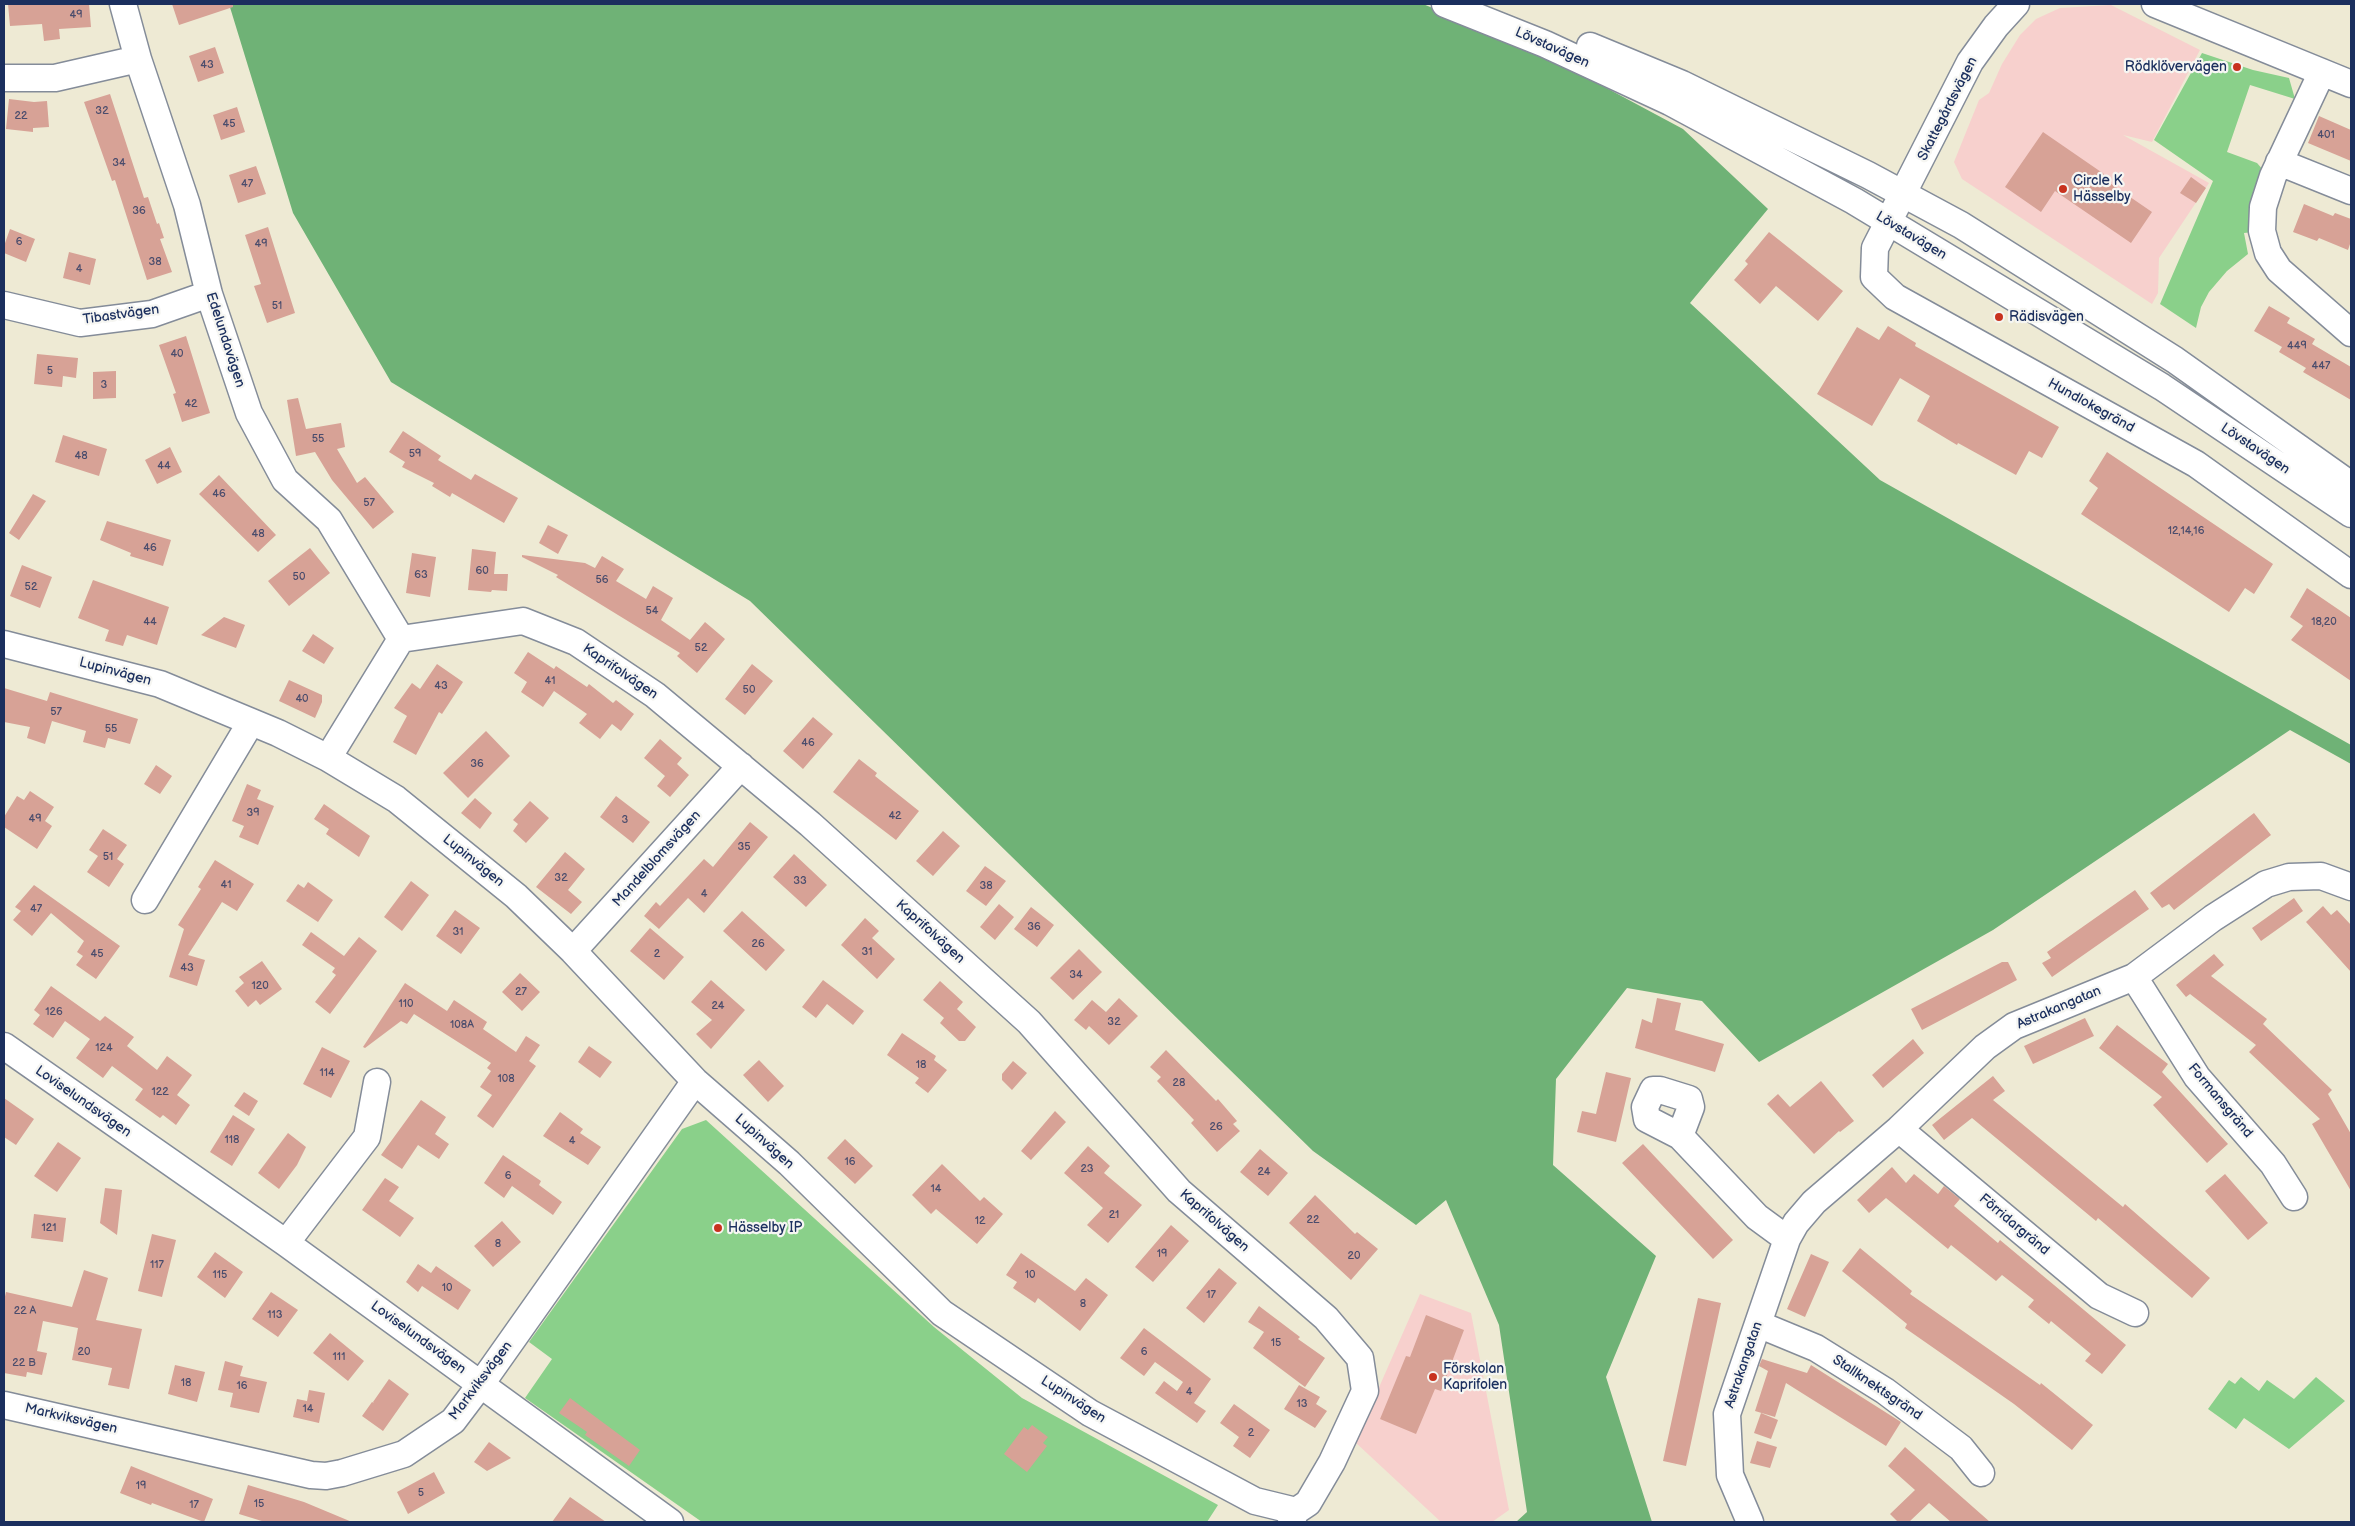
<!DOCTYPE html>
<html>
<head>
<meta charset="utf-8">
<style>
  body { margin:0 }
  #map { position:relative; width:2355px; height:1526px; overflow:hidden; background:#eeead4; font-family:"Balsamiq Sans",sans-serif }
  canvas { display:block }
  .frame { position:absolute; inset:0; border:5px solid #1b2f5e; pointer-events:none }
</style>
</head>
<body>
<div id="map">
<canvas width="2355" height="1526"></canvas>
<div class="frame"></div>
</div>
<script>
const ctx = document.querySelector('canvas').getContext('2d');
ctx.lineJoin = 'round';
function fill(path, color) { ctx.fillStyle = color; ctx.fill(path, 'evenodd'); }
const poly = rows => new Path2D(rows.map(r => 'M' + r).join(''));
function strokePath(path, color, width, dash) { ctx.strokeStyle = color; ctx.lineWidth = width; ctx.lineCap = dash ? 'butt' : 'round'; ctx.setLineDash(dash || []); ctx.stroke(path); }
function label(font, color, halo, rows, align = 'center') {
  ctx.font = font + ' "Balsamiq Sans",sans-serif'; ctx.lineWidth = 4.5; ctx.setLineDash([]); ctx.textBaseline = 'middle'; ctx.strokeStyle = halo; ctx.fillStyle = color; for (const [text, x, y, turn = 0] of rows) {
    ctx.save(); ctx.translate(x, y); ctx.rotate((+turn || 0) * Math.PI / 180); ctx.textAlign = isNaN(turn) ? turn : align; if (halo) ctx.strokeText(text, 0, 0); ctx.fillText(text, 0, 0); ctx.restore();
  }
}
fill(poly([
  [2111,5,2200,50,2152,142,2123,135,2209,183,2159,258,2158,293,2152,304,1962,179,1954,162,1979,100,1989,93,2002,64,2020,35,2036,19,2060,8],
  [1420,1294,1471,1313,1509,1510,1492,1522,1441,1522,1355,1442]
]), '#f7d0cd');
fill(poly([
  [2202,53,2253,70,2289,78,2295,99,2250,85,2227,152,2257,163,2264,171,2254,232,2244,233,2248,254,2227,271,2209,292,2201,307,2196,328,2160,304,2213,181,2154,140],
  [706,1120,934,1327,1022,1398,1218,1505,1207,1522,702,1522,525,1398,552,1359,529,1342,682,1129],
  [2241,1377,2259,1391,2267,1380,2294,1399,2316,1377,2345,1401,2289,1449,2244,1418,2236,1429,2208,1409,2229,1380,2235,1384]
]), '#8ad08a');
fill(poly([
  [229,4,1423,4,1543,54,1683,129,1768,209,1690,303,1880,480,2351,745,2351,764,2290,730,1993,930,1759,1062,1702,1001,1627,988,1556,1079,1553,1165,1656,1256,1606,1377,1652,1522,1516,1522,1527,1512,1499,1325,1446,1200,1416,1225,1313,1151,750,601,391,382,293,213]
]), '#6fb276');
fill(poly([
  [8,4,89,4,91,27,59,29,60,39,44,41,42,24,10,26],
  [172,4,233,4,233,7,179,25],
  [215,47,224,73,198,82,189,56],
  [110,94,144,198,148,197,157,224,159,223,164,238,160,239,172,272,147,280,115,180,112,181,84,102],
  [9,99,34,102,47,101,49,127,33,128,33,132,6,129],
  [237,107,245,132,221,140,213,115],
  [2319,116,2351,130,2351,161,2308,143],
  [2043,132,2104,174,2101,177,2152,212,2131,243,2055,191,2041,212,2005,187],
  [256,166,266,194,238,203,229,175],
  [2191,177,2206,188,2196,203,2180,193],
  [2304,204,2333,216,2335,213,2351,219,2351,241,2348,250,2319,238,2317,241,2293,232],
  [268,227,295,313,267,323,254,286,261,284,245,235],
  [10,229,35,239,26,262,4,253,4,246],
  [1769,232,1843,291,1818,321,1776,286,1760,304,1734,280,1748,264,1745,261],
  [69,252,96,259,90,285,63,278],
  [2269,306,2290,318,2287,323,2315,339,2312,344,2351,367,2351,400,2303,372,2306,368,2279,352,2282,347,2254,331],
  [1888,326,1916,343,1915,346,2059,427,2042,458,2029,451,2016,475,1958,443,1957,445,1917,421,1930,396,1900,378,1872,426,1817,394,1857,327,1879,340],
  [186,336,210,413,182,422,173,394,176,393,159,345],
  [37,354,78,358,76,378,63,376,62,387,34,384],
  [116,371,116,398,93,399,93,372],
  [298,398,306,429,341,423,345,447,337,449,357,483,365,477,394,512,373,529,332,480,315,452,296,456,287,400],
  [403,431,441,456,438,460,471,480,475,474,518,498,504,523,452,493,450,497,432,486,434,483,402,467,405,462,389,452],
  [63,435,107,449,99,476,55,462],
  [170,447,182,472,157,484,145,460],
  [2107,452,2273,564,2254,594,2245,588,2229,612,2081,514,2098,488,2089,481],
  [219,475,276,535,258,552,199,494],
  [33,494,46,501,19,540,9,533],
  [107,521,171,540,163,566,130,556,131,553,100,540],
  [548,525,568,535,558,554,539,543],
  [310,548,330,573,289,606,268,581],
  [472,549,496,552,494,574,508,574,507,591,492,590,491,592,468,590],
  [412,553,436,557,430,597,406,593],
  [522,555,585,563,595,568,602,556,624,569,616,581,646,599,653,586,673,598,661,620,690,640,705,622,725,639,697,673,677,656,680,653,556,577,558,575,522,557],
  [22,565,52,577,40,608,10,596],
  [93,580,169,607,157,645,127,635,123,646,105,641,109,630,78,618],
  [2307,588,2351,618,2351,681,2291,640,2303,626,2290,617],
  [224,617,245,625,236,648,201,635],
  [313,634,334,648,324,664,302,651],
  [528,652,554,669,556,666,587,687,589,684,613,703,616,700,634,714,621,731,612,724,600,739,579,723,587,714,554,691,543,707,521,692,527,682,514,673],
  [437,664,463,682,442,714,439,712,416,755,393,742,407,716,394,708,412,683,420,689],
  [752,664,773,681,745,715,725,699],
  [289,680,322,695,322,702,315,718,279,701],
  [4,688,47,701,50,692,138,719,130,744,108,738,105,748,83,742,86,731,52,721,45,744,27,738,30,727,4,722],
  [813,717,833,734,803,769,783,751],
  [486,731,510,756,468,798,443,773],
  [660,739,682,758,677,764,689,775,670,797,657,786,665,776,644,758],
  [859,759,877,773,875,776,919,811,896,840,833,792],
  [156,765,172,776,160,794,144,784],
  [247,784,261,790,257,799,274,806,258,845,239,837,244,826,232,821],
  [30,791,54,807,45,821,52,826,37,849,4,827,4,817,17,796,24,800],
  [616,796,650,822,633,843,600,817],
  [475,798,492,813,480,829,461,813],
  [530,801,549,818,526,843,513,831,518,824,513,820],
  [324,804,370,836,359,857,326,834,329,829,314,819],
  [2254,813,2271,835,2174,910,2169,904,2162,908,2150,893],
  [750,822,768,837,704,913,688,898,659,929,644,916,656,902,660,906,704,859,713,867],
  [103,829,127,845,117,859,124,864,109,887,87,872,98,856,89,850],
  [943,831,960,846,933,876,916,861],
  [565,852,585,869,568,890,582,902,571,914,536,887],
  [794,854,827,885,806,907,773,877],
  [215,860,254,884,237,911,222,902,188,955,205,960,197,986,169,977,184,929,178,925,201,889,198,887],
  [985,866,1006,881,986,906,966,891],
  [411,881,429,895,402,931,384,917],
  [308,882,333,900,318,922,286,901,298,884,304,888],
  [34,885,120,946,96,979,76,965,83,956,77,952,84,941,51,913,32,936,13,920,21,911,15,907],
  [2135,890,2149,909,2052,977,2042,963,2051,958,2047,952],
  [2294,898,2303,911,2261,941,2252,928],
  [999,904,1014,917,995,940,980,927],
  [2323,906,2331,915,2337,910,2351,925,2351,972,2306,922],
  [1031,907,1054,925,1037,947,1014,929],
  [455,910,480,928,461,954,436,936],
  [742,911,785,950,766,971,723,931],
  [865,918,879,931,872,938,895,959,877,979,841,945],
  [650,928,684,957,664,980,630,951],
  [311,932,344,956,359,937,377,951,330,1014,315,1002,336,975,332,972,335,968,302,945],
  [1079,949,1102,972,1073,1000,1050,978],
  [2214,954,2224,965,2211,976,2267,1019,2263,1024,2332,1090,2328,1094,2351,1134,2351,1191,2312,1124,2320,1119,2249,1052,2256,1045,2190,994,2186,997,2176,985],
  [262,961,282,989,260,1005,256,1000,248,1007,235,991,244,983,239,977],
  [2002,962,2008,962,2017,980,1922,1030,1911,1009],
  [520,973,540,992,522,1011,502,992],
  [711,980,745,1010,711,1049,696,1034,712,1020,691,1002],
  [823,980,864,1011,853,1025,827,1004,816,1018,802,1007],
  [940,981,963,1002,957,1009,976,1027,965,1041,959,1041,940,1023,944,1018,923,1000],
  [405,983,447,1011,454,1000,487,1022,483,1029,516,1052,526,1036,540,1045,529,1061,536,1066,493,1128,477,1116,492,1095,480,1087,491,1071,487,1068,491,1063,414,1014,407,1024,401,1021,365,1048,363,1047],
  [51,986,100,1021,105,1016,134,1037,127,1046,157,1070,167,1056,192,1075,177,1095,190,1105,176,1125,163,1115,160,1118,135,1100,143,1089,112,1066,103,1078,76,1058,90,1039,65,1021,53,1038,33,1024,40,1015,34,1010],
  [1119,998,1138,1016,1109,1045,1089,1026,1086,1030,1074,1020,1092,1000,1106,1012],
  [1657,998,1681,1003,1675,1030,1724,1044,1715,1072,1635,1048,1642,1019,1652,1023],
  [2085,1018,2094,1036,2033,1064,2024,1046],
  [2117,1025,2168,1064,2162,1072,2228,1144,2207,1163,2153,1105,2162,1097,2099,1048],
  [902,1033,936,1056,934,1060,947,1070,928,1093,915,1083,919,1078,887,1055],
  [1913,1039,1924,1053,1883,1088,1872,1075],
  [589,1046,612,1062,600,1078,578,1062],
  [322,1047,350,1061,331,1098,303,1084],
  [1166,1050,1216,1101,1218,1099,1237,1121,1233,1124,1240,1131,1217,1152,1191,1123,1194,1120,1157,1081,1161,1077,1150,1067],
  [759,1060,784,1086,768,1102,743,1075],
  [1013,1061,1027,1073,1012,1090,1002,1080,1002,1074],
  [1606,1072,1631,1078,1616,1142,1577,1132,1582,1111,1596,1114],
  [1993,1076,2005,1091,1993,1100,2123,1207,2125,1204,2210,1278,2192,1298,2098,1218,2096,1221,1972,1118,1944,1140,1932,1125],
  [1821,1081,1854,1121,1840,1132,1839,1131,1814,1154,1767,1104,1778,1094,1790,1107],
  [244,1092,258,1101,249,1116,234,1106],
  [4,1098,34,1119,16,1145,4,1137],
  [421,1100,446,1117,435,1134,449,1144,439,1159,418,1145,402,1169,381,1155],
  [1055,1111,1066,1122,1031,1160,1021,1151],
  [560,1112,583,1129,580,1133,601,1147,588,1165,543,1136],
  [233,1115,255,1129,232,1166,210,1152],
  [288,1133,306,1147,297,1165,279,1189,258,1173],
  [845,1139,873,1166,855,1184,827,1158],
  [58,1142,81,1158,57,1192,34,1176],
  [1643,1144,1733,1240,1713,1259,1622,1163],
  [1088,1146,1110,1166,1104,1173,1142,1205,1108,1243,1087,1225,1103,1208,1064,1173],
  [1260,1149,1288,1173,1268,1196,1240,1172],
  [503,1155,541,1181,539,1185,562,1202,553,1215,512,1186,504,1198,484,1183],
  [942,1164,980,1201,984,1197,1003,1214,977,1244,936,1209,931,1214,912,1195],
  [1892,1167,1906,1183,1914,1174,1938,1194,1944,1186,1960,1199,1954,1206,1998,1243,2000,1240,2126,1345,2102,1374,2085,1361,2091,1354,2051,1321,2049,1324,2028,1307,2034,1300,2002,1275,1996,1281,1951,1245,1948,1249,1886,1198,1869,1213,1857,1200],
  [2225,1174,2268,1223,2248,1240,2205,1191],
  [385,1178,399,1187,389,1201,414,1218,400,1237,362,1210],
  [105,1188,122,1190,117,1235,100,1223],
  [1315,1195,1355,1234,1357,1232,1378,1249,1351,1280,1289,1223],
  [34,1214,66,1218,63,1242,31,1238],
  [502,1221,521,1242,493,1267,474,1246],
  [1171,1225,1189,1241,1153,1282,1135,1267],
  [152,1234,176,1240,162,1297,138,1291],
  [1860,1248,1912,1291,1910,1294,2040,1385,2041,1383,2093,1425,2072,1450,2014,1404,1905,1328,1907,1324,1842,1271],
  [215,1252,243,1272,225,1298,197,1277],
  [1021,1253,1075,1291,1086,1278,1108,1295,1080,1331,1038,1298,1035,1303,1013,1288,1017,1282,1006,1275],
  [1811,1254,1829,1262,1805,1317,1787,1309],
  [418,1264,431,1273,436,1266,471,1290,458,1310,422,1286,418,1292,406,1282],
  [1219,1268,1237,1283,1204,1323,1186,1308],
  [84,1270,108,1278,96,1320,142,1329,129,1389,108,1385,112,1368,72,1360,78,1328,43,1321,37,1351,47,1353,42,1375,27,1372,26,1377,4,1373,4,1301,6,1292,72,1307],
  [271,1292,298,1310,278,1337,252,1319],
  [1698,1298,1721,1303,1686,1466,1663,1461],
  [1259,1306,1300,1337,1298,1339,1325,1358,1305,1387,1253,1348,1264,1332,1248,1322],
  [1426,1315,1464,1330,1441,1391,1435,1389,1416,1434,1380,1419,1406,1356,1410,1357],
  [1144,1328,1211,1379,1194,1403,1206,1411,1197,1423,1155,1393,1164,1381,1177,1391,1183,1382,1155,1362,1144,1376,1120,1358],
  [330,1333,364,1361,348,1381,313,1353],
  [1762,1359,1807,1373,1811,1365,1901,1422,1886,1446,1786,1383,1775,1417,1755,1411,1768,1371,1759,1366],
  [225,1361,243,1366,240,1376,267,1382,259,1413,230,1407,233,1393,218,1390],
  [175,1365,205,1372,197,1402,168,1394],
  [389,1379,409,1394,383,1431,362,1416,372,1402,374,1403,373,1402],
  [1299,1385,1320,1397,1316,1404,1327,1411,1315,1428,1284,1409],
  [309,1390,325,1393,319,1423,293,1417,297,1399,307,1401],
  [570,1398,640,1450,629,1466,585,1435,587,1432,559,1413],
  [1234,1404,1270,1430,1250,1458,1233,1446,1239,1437,1220,1423],
  [1761,1413,1778,1420,1771,1439,1754,1433],
  [1032,1425,1048,1437,1043,1443,1047,1446,1027,1472,1004,1454,1024,1427,1028,1430],
  [1757,1441,1777,1447,1770,1468,1750,1463],
  [489,1442,511,1458,487,1471,474,1462],
  [1905,1447,1990,1522,1951,1522,1929,1503,1909,1522,1898,1522,1890,1514,1915,1490,1888,1466],
  [131,1466,213,1499,204,1522,152,1503,151,1505,120,1493],
  [434,1472,445,1493,408,1514,397,1492],
  [248,1485,304,1502,352,1522,265,1522,239,1514],
  [570,1497,606,1522,552,1522]
]), '#d7a296');
const minor = poly([
  [123,4,138,59,187,205,209,294,249,413,285,480,329,520,401,639],
  [1445,4,1545,44,1670,102,1854,201,2162,387,2351,514],
  [2016,4,1996,26,1970,62,1875,248,1874,277,1895,297,2196,464,2351,575],
  [2155,4,2351,84],
  [1590,46,1682,84,1868,175,1961,225,2175,360,2351,485],
  [2322,72,2273,176,2263,207,2262,231,2268,253,2279,270,2351,333],
  [4,78,55,78,138,59],
  [2279,162,2351,191],
  [4,305,80,323,152,314,209,294],
  [4,644,160,684,278,733,328,758,396,799,516,896,573,951,695,1081,789,1163,942,1313,1090,1413,1255,1501,1296,1511],
  [328,758,401,639,523,621,576,642,655,695,810,824,1029,1022,1179,1191,1326,1318,1360,1358,1365,1391,1332,1462,1308,1503,1296,1511,1291,1522],
  [145,900,251,722],
  [573,951,741,766],
  [2134,977,2197,1077,2273,1164,2294,1197],
  [4,1046,286,1243,670,1522],
  [1899,1129,2099,1296,2135,1313],
  [1680,1136,1691,1107,1689,1099,1660,1090,1653,1090,1645,1107,1647,1119,1680,1136,1757,1217,1787,1239],
  [286,1243,367,1137,377,1082],
  [1758,1324,1816,1348,1885,1391,1961,1448,1981,1473],
  [4,1405,311,1475,326,1476,342,1473,404,1454,453,1421,481,1384,695,1081],
  [1750,1522,1730,1475,1727,1414,1787,1239,1796,1223,1814,1202,1899,1129,1985,1047,2014,1026,2134,977,2213,918,2266,884,2289,877,2321,876,2351,887]
]);
strokePath(minor, '#848c99', 29);
strokePath(minor, '#fff', 26);
for (const [x, y, r, color] of [
  [2237,67,5,"#c8321e"],
  [2063,189,5,"#c8321e"],
  [1999,317,5,"#c8321e"],
  [718,1228,5,"#c8321e"],
  [1433,1377,5,"#c8321e"]
]) { const dot = new Path2D(); dot.arc(x, y, r, 0, 2 * Math.PI); ctx.fillStyle = color; ctx.fill(dot); strokePath(dot, '#f6f6f2', 2); }
label('11px', '#4a4c6c', null, [
  ["49",76,15],
  ["43",207,65],
  ["32",102,111],
  ["22",21,116],
  ["45",229,124],
  ["401",2326,135],
  ["34",119,163],
  ["47",247,184],
  ["36",139,211],
  ["6",19,242],
  ["49",261,244],
  ["38",155,262],
  ["4",79,269],
  ["51",277,306],
  ["449",2297,346],
  ["40",177,354],
  ["447",2321,366],
  ["5",50,371],
  ["3",104,385],
  ["42",191,404],
  ["55",318,439],
  ["59",415,454],
  ["48",81,456],
  ["44",164,466],
  ["46",219,494],
  ["57",369,503],
  ["12,14,16",2186,531],
  ["48",258,534],
  ["46",150,548],
  ["60",482,571],
  ["63",421,575],
  ["50",299,577],
  ["56",602,580],
  ["52",31,587],
  ["54",652,611],
  ["44",150,622],
  ["18,20",2324,622],
  ["52",701,648],
  ["41",550,681],
  ["43",441,686],
  ["50",749,690],
  ["40",302,699],
  ["57",56,712],
  ["55",111,729],
  ["46",808,743],
  ["36",477,764],
  ["39",253,813],
  ["42",895,816],
  ["49",35,819],
  ["3",625,820],
  ["35",744,847],
  ["51",108,857],
  ["32",561,878],
  ["33",800,881],
  ["41",226,885],
  ["38",986,886],
  ["4",704,894],
  ["47",36,909],
  ["36",1034,927],
  ["31",458,932],
  ["26",758,944],
  ["31",867,952],
  ["45",97,954],
  ["2",657,954],
  ["43",187,968],
  ["34",1076,975],
  ["120",260,986],
  ["27",521,992],
  ["110",406,1004],
  ["24",718,1006],
  ["126",54,1012],
  ["32",1114,1022],
  ["108A",462,1025],
  ["124",104,1048],
  ["18",921,1065],
  ["114",327,1073],
  ["108",506,1079],
  ["28",1179,1083],
  ["122",160,1092],
  ["26",1216,1127],
  ["118",232,1140],
  ["4",572,1141],
  ["16",850,1162],
  ["23",1087,1169],
  ["24",1264,1172],
  ["6",508,1176],
  ["14",936,1189],
  ["21",1114,1215],
  ["22",1313,1220],
  ["12",980,1221],
  ["121",49,1228],
  ["8",498,1244],
  ["19",1162,1254],
  ["20",1354,1256],
  ["117",157,1265],
  ["115",220,1275],
  ["10",1030,1275],
  ["10",447,1288],
  ["17",1211,1295],
  ["8",1083,1304],
  ["22 A",25,1311],
  ["113",275,1315],
  ["15",1276,1343],
  ["20",84,1352],
  ["6",1144,1352],
  ["111",339,1357],
  ["22 B",24,1363],
  ["18",186,1383],
  ["16",242,1386],
  ["4",1189,1392],
  ["13",1302,1404],
  ["14",308,1409],
  ["2",1251,1433],
  ["19",141,1486],
  ["5",421,1493],
  ["15",259,1504],
  ["17",194,1505]
]);
label('14px', '#1b2f5e', '#f6f6f2', [
  ["Lövstavägen",1552,48,24],
  ["Skattegårdsvägen",1948,109,-63],
  ["Lövstavägen",1911,236,31],
  ["Tibastvägen",121,315,-8],
  ["Edelundavägen",225,340,72],
  ["Hundlokegränd",2091,406,29],
  ["Lövstavägen",2255,449,34],
  ["Lupinvägen",115,672,15],
  ["Kaprifolvägen",620,672,34],
  ["Mandelblomsvägen",657,859,-48],
  ["Lupinvägen",473,861,39],
  ["Kaprifolvägen",930,932,42],
  ["Astrakangatan",2059,1008,-23],
  ["Formansgränd",2220,1101,50],
  ["Loviselundsvägen",83,1102,35],
  ["Lupinvägen",764,1142,42],
  ["Kaprifolvägen",1214,1221,41],
  ["Förridargränd",2014,1225,40],
  ["Loviselundsvägen",418,1338,36],
  ["Astrakangatan",1744,1365,-71],
  ["Markviksvägen",481,1381,-53],
  ["Stallknektsgränd",1877,1388,34],
  ["Lupinvägen",1073,1400,33],
  ["Markviksvägen",71,1419,13]
]);
label('14px', '#1b2f5e', '#f6f6f2', [
  ["Rödklövervägen",2227,67,"right"],
  ["Circle K",2073,181],
  ["Hässelby",2073,197],
  ["Rädisvägen",2009,317],
  ["Hässelby IP",728,1228],
  ["Förskolan",1443,1369],
  ["Kaprifolen",1443,1385]
], 'left');
</script>
</body>
</html>
